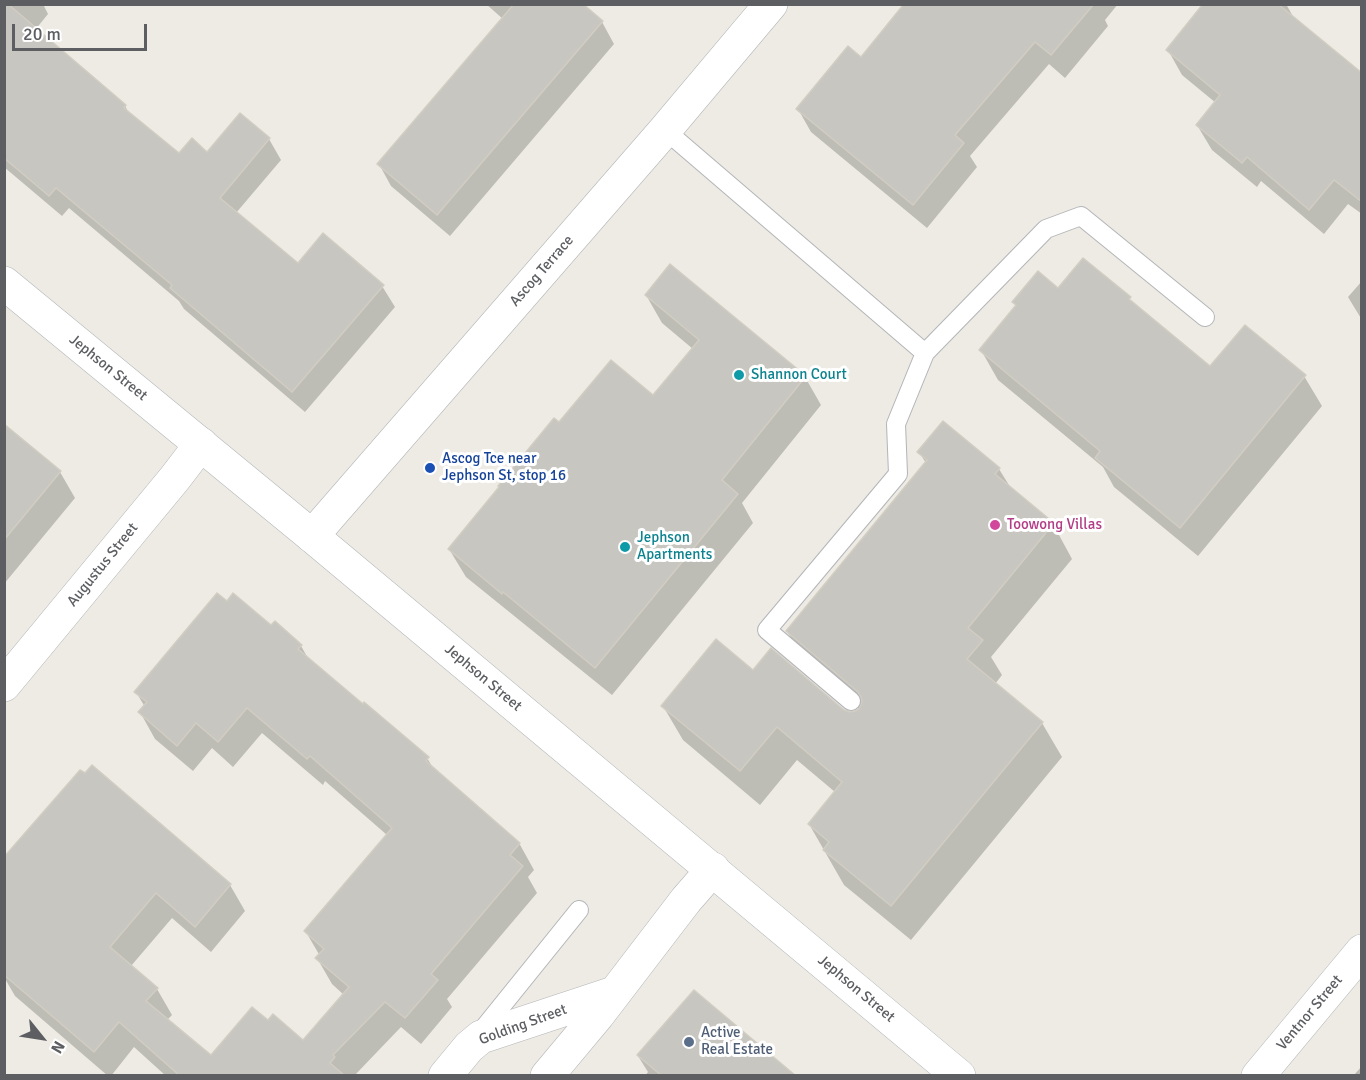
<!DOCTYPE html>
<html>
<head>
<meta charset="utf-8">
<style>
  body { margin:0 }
  #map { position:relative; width:1366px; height:1080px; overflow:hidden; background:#edebe3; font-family:Signika,sans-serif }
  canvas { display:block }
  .frame { position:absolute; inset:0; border:6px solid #5c5e62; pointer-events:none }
  .north { position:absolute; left:12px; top:1008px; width:60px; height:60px; -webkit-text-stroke:4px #fff; paint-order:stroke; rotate:120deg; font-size:16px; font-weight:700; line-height:24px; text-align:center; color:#5c5e62 }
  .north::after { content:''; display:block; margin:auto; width:21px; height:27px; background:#5c5e62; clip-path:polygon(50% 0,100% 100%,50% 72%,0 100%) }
  .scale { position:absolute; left:12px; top:24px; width:135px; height:27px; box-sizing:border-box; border:3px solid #5c5e62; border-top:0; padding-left:8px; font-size:18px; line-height:21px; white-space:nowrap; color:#5c5e62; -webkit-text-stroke:4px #fff; paint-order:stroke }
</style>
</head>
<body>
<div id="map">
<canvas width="1366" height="1080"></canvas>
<div class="frame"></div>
<div class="north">N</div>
<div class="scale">20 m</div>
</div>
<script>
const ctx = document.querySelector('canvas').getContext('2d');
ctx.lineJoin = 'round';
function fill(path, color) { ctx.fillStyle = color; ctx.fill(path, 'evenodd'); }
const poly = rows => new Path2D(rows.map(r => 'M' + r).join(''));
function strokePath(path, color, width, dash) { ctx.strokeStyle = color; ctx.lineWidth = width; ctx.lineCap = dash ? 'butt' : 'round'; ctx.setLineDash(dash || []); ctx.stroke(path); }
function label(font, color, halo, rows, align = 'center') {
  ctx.font = font + ' Signika,sans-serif'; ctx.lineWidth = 6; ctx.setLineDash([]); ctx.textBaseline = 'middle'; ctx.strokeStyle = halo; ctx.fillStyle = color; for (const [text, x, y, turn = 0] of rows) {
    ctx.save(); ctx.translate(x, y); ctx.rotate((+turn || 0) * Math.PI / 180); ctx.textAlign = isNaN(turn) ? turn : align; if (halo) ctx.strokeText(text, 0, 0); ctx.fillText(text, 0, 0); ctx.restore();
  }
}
fill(poly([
  [4,4,43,4,48,14,35,30,125,106,130,115,179,155,207,154,269,139,281,160,236,213,298,266,382,286,395,307,305,412,184,309,179,301,69,208,62,216,4,167],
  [486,4,581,4,602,22,614,44,450,236,391,186,379,164,503,19],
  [906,4,1118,4,1105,20,1108,26,1065,78,1049,64,970,156,977,167,927,228,811,132,798,109,861,59],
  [1205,4,1286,4,1295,20,1362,75,1362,214,1348,204,1324,234,1261,181,1257,187,1212,150,1197,125,1216,103,1182,75,1168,50],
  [1362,281,1362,320,1348,297],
  [1058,290,1129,298,1133,305,1210,368,1304,376,1322,406,1198,556,1114,487,1103,467,998,380,981,350,1016,307,1014,302],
  [646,295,805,377,821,405,742,503,753,523,612,695,466,577,449,549,559,424,653,398,693,349,662,323],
  [4,426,60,472,75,498,4,584],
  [919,452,999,469,1012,490,1053,524,1072,559,991,657,1002,675,995,684,1042,723,1062,757,911,940,844,885,809,824,835,792,797,760,760,805,683,740,663,706,753,672,849,714,860,710,807,665,787,631,926,463],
  [271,627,301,646,309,660,427,758,435,771,519,843,534,870,528,877,537,893,447,999,452,1007,421,1044,401,1027,354,1076,166,1076,134,1047,111,1076,108,1076,15,996,4,977,4,859,92,767,230,885,245,911,211,952,172,918,131,966,157,989,172,1015,167,1020,211,1057,268,1022,304,1042,344,995,332,984,317,958,320,956,306,932,387,835,325,781,323,785,262,733,233,767,212,748,193,771,155,739,140,712,145,707,136,692],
  [638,1056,795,1075,645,1076,648,1072],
  [1362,1066,1362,1076,1353,1076]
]), '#0003');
const building = poly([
  [4,4,8,4,126,105,124,108,179,153,192,138,207,152,240,113,270,138,220,198,298,263,323,233,384,285,292,392,170,288,172,285,56,188,49,196,4,158,4,4],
  [514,4,583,4,603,21,437,215,377,164,514,4],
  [904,4,1094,4,1051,55,1035,42,955,135,964,143,913,205,796,109,848,46,861,57,904,4],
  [1203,4,1278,4,1362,73,1362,202,1334,180,1309,210,1247,157,1242,163,1196,125,1220,95,1166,50,1203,4],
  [1083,258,1131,297,1129,299,1210,366,1245,325,1306,375,1180,528,1095,458,1100,451,979,350,1016,305,1012,302,1038,271,1058,288,1083,258],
  [670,264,806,376,722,480,738,494,595,668,503,592,502,594,448,549,499,487,498,486,554,418,559,422,611,360,653,395,699,340,645,295,670,264],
  [943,421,1000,468,995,474,1054,523,968,628,983,640,967,659,1043,722,891,906,823,850,829,842,808,824,842,782,777,727,740,771,661,706,716,639,753,670,771,648,844,710,850,712,855,711,859,709,862,702,861,697,858,692,786,631,927,460,917,452,943,421],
  [4,424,61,471,4,540,4,424],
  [217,593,227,601,233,593,271,625,275,621,302,645,298,649,363,704,364,702,429,757,426,761,520,843,510,855,523,866,431,974,438,980,405,1018,385,1002,333,1055,335,1057,330,1063,345,1076,180,1076,119,1022,94,1052,4,975,4,857,80,770,85,773,92,765,231,884,195,927,156,893,110,947,158,988,146,1001,211,1055,252,1007,268,1020,273,1014,303,1040,349,987,315,958,324,949,304,931,392,828,310,756,307,759,247,708,218,742,196,723,177,746,138,712,147,702,134,692,217,593],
  [694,990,796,1076,662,1076,637,1055,694,990]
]);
fill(building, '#c8c6c0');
strokePath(building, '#d1cdc2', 1.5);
const lane = poly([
  [665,130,925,353],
  [851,701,767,630,898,474,896,424,925,353,1046,229,1081,216,1205,317],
  [479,1034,579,910]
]);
const street = poly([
  [312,536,665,130,771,4],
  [4,685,175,478,201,444],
  [445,1076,469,1047,481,1037,614,993],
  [547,1076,598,1015,686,900,713,869],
  [1258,1076,1362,951]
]);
const secondary = poly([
  [4,283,312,536,959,1076]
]);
strokePath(lane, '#b4b5b9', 20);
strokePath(street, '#b4b5b9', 34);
strokePath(secondary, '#b5b7bc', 34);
strokePath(lane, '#fff', 18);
strokePath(street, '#fff', 33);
strokePath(secondary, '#fff', 33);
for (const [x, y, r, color] of [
  [739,375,6,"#0f9aa8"],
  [430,468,6,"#1a4fb4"],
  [995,525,6,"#d1479c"],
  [625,547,6,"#0f9aa8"],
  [689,1042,6,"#5c6f8a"]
]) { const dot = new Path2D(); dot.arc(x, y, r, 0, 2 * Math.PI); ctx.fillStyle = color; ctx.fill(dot); strokePath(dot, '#fff', 2); }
label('15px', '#5c5e62', '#fff', [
  ["Ascog Terrace",542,271,-49],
  ["Jephson Street",108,368,39],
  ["Augustus Street",103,565,-51],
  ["Jephson Street",483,678,40],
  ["Jephson Street",856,989,40],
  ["Ventnor Street",1310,1013,-50],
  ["Golding Street",523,1025,-20]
]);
label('15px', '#0d838f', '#fff', [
  ["Shannon Court",751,375],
  ["Jephson",637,538],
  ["Apartments",637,555]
], 'left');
label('15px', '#164399', '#fff', [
  ["Ascog Tce near",442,459],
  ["Jephson St, stop 16",442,476]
], 'left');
label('15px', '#b23c85', '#fff', [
  ["Toowong Villas",1007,525]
], 'left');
label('15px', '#4e5e75', '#fff', [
  ["Active",701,1033],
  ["Real Estate",701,1050]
], 'left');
</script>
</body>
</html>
